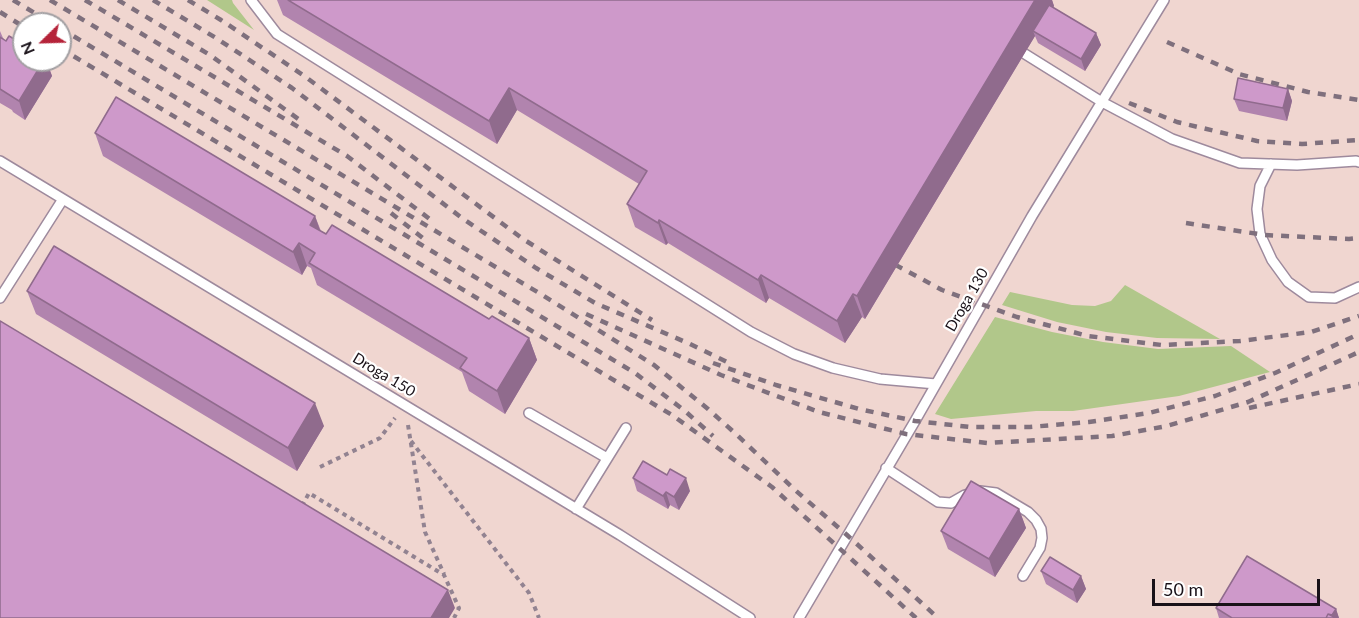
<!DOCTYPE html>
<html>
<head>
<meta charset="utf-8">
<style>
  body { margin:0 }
  #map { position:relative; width:1359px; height:618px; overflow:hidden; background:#f4def2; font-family:Lato,sans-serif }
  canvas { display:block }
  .north { position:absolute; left:12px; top:12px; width:60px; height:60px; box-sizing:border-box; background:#fff; border:2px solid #a3a0a3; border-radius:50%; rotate:247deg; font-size:16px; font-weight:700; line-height:24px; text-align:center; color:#191118 }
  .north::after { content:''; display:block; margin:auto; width:21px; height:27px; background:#b52339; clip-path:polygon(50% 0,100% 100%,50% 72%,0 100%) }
  .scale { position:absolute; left:1152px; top:579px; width:168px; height:27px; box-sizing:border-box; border:3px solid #191118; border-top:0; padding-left:8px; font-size:18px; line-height:21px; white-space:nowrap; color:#191118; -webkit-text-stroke:4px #fff; paint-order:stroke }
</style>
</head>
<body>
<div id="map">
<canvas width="1359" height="618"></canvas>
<div class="north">N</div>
<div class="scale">50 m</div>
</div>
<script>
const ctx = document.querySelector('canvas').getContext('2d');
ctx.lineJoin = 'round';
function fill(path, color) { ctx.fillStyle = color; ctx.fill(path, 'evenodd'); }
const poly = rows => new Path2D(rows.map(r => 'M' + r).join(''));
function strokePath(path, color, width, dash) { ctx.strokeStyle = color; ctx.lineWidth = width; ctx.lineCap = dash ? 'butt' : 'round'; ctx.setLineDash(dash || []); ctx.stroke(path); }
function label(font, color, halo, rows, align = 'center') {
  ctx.font = font + ' Lato,sans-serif'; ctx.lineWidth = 4.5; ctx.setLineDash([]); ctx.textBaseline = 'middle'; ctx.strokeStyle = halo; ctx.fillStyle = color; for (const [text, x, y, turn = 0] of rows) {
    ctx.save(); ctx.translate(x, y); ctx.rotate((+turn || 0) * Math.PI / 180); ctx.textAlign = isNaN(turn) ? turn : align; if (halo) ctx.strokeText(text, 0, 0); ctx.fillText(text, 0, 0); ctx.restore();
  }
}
fill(poly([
  [0,0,1359,0,1359,618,0,618],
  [24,24,60,24,60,60,24,60]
]), '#f0d6d0');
fill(poly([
  [207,0,232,0,233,3,254,30],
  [1125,285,1220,339,1157,338,1106,332,1057,322,1002,305,1010,292,1072,305,1095,306,1111,301],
  [995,317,1052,332,1103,342,1158,349,1231,346,1270,372,1179,396,1073,411,1036,411,951,419,935,414]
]), '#b1c78a');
const lane = poly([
  [251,0,277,34,751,332,794,354,833,368,880,379,936,384],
  [1025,54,1102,102,1172,139,1240,163,1297,165,1356,161,1359,162],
  [0,161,620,535,750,618],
  [1271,164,1260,186,1257,209,1260,234,1272,260,1288,282,1309,297,1335,298,1359,287],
  [0,298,63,199],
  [529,413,607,458],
  [886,468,938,502,951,503,965,495,980,491,996,493,1028,512,1036,520,1041,529,1042,538,1040,548,1023,576],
  [576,509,626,428],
  [799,618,915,421,1032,216,1164,0]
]);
strokePath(lane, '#9e8a9d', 12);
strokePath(poly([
  [408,425,425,532,444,574],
  [411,441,529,593,539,618],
  [320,467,380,438,395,418],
  [302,506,309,493,444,575,459,608,454,618]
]), '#928391', 4, [4.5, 4.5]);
strokePath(lane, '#fff', 9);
strokePath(poly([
  [13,0,53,24],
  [50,0,544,296,654,365,708,409,736,434,795,490,847,535,938,618],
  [85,0,347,156,431,220],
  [118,0,210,55,301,121],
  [153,0,216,38,292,88,462,218,536,268,595,303,690,344,727,362],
  [188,0,221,20,303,75,523,239,652,320],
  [0,12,24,27],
  [60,28,635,373,685,411,713,436],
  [1167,42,1239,74,1308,92,1359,100],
  [60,48,672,415,772,487,916,618],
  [1129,103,1177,122,1257,141,1302,144,1359,140],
  [391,213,424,239],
  [1186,223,1265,235,1349,239,1359,238],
  [881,257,942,290,1017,317,1088,336,1162,345,1240,341,1311,332,1359,316],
  [586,314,721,375,819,412,906,434,987,443,1112,436,1167,426,1248,402,1359,352],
  [713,363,776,385,859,409,915,421,970,427,1030,427,1089,422,1149,413,1215,396,1275,373,1359,334],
  [1249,408,1359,384]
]), '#7f707d', 4.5, [8, 8]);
fill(poly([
  [277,0,1052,0,1054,6,1053,7,1096,33,1101,45,1085,71,1038,43,1035,36,865,319,862,317,845,343,769,298,766,303,668,243,666,245,635,227,627,204,639,184,517,110,497,144,283,15],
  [0,31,3,38,24,60,46,60,52,76,25,120,13,112,12,110,0,103],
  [1288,89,1292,101,1287,121,1239,111,1234,99],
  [95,133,315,216,321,231,489,319,529,338,537,360,505,414,469,391,462,372,317,285,311,268,307,266,302,275,103,156],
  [27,291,324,426,297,471,36,314],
  [633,478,690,491,679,510,670,505,668,509,637,491],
  [1019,509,1026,528,995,577,948,549,941,531],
  [1041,571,1081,576,1086,589,1077,603,1046,584],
  [1216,608,1336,609,1339,618,1219,618]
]), '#b184ae');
fill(poly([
  [1035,0,1052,0,1054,6,1037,33,1033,31,1035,36,865,319,857,296],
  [1096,33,1101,45,1085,71,1081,59],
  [44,60,46,60,52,76,25,120,19,101],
  [509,88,517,110,497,144,489,121],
  [1288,89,1292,101,1287,121,1283,108],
  [315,216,323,239,310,225],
  [659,220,668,243,666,245,658,223],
  [299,243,307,266,302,275,293,252],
  [761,275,769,298,766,303,758,280],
  [853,294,862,317,845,343,837,321],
  [529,338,537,360,505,414,497,391],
  [315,403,324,426,297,471,288,448],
  [686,478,690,491,679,510,674,497],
  [666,492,670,505,668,509,663,496],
  [1019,509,1026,528,995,577,989,559],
  [1081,576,1086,589,1077,603,1073,590],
  [448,590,455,608,449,618,431,618],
  [1336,609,1339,618,1330,618]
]), '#906b8d');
const building = poly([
  [288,0,1035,0,857,296,853,294,837,321,761,275,758,280,659,220,658,223,627,204,647,171,509,88,489,121,288,0],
  [1049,5,1096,33,1081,59,1033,31,1049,5],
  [9,36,24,45,24,60,44,60,19,101,0,89,0,37,6,41,9,36],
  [1238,78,1288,89,1283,108,1234,99,1238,78],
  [116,97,315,216,310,225,326,234,332,225,489,319,492,316,529,338,497,391,460,368,467,358,309,263,315,253,299,243,293,252,95,133,116,97],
  [54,246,315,403,288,448,27,291,54,246],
  [0,321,448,590,431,618,0,618,0,321],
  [643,461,667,475,670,469,686,478,674,497,666,492,663,496,633,478,643,461],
  [971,481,1019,509,989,559,941,531,971,481],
  [1247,556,1336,609,1332,615,1328,614,1326,618,1232,618,1216,608,1247,556],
  [1050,557,1081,576,1073,590,1041,571,1050,557],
  [1328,614,1336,618,1326,618,1328,614]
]);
fill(building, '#ce99ca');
strokePath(building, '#906b8d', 1.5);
label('15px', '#191118', '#fff', [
  ["Droga 130",967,300,-60],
  ["Droga 150",384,375,31]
]);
</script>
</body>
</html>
